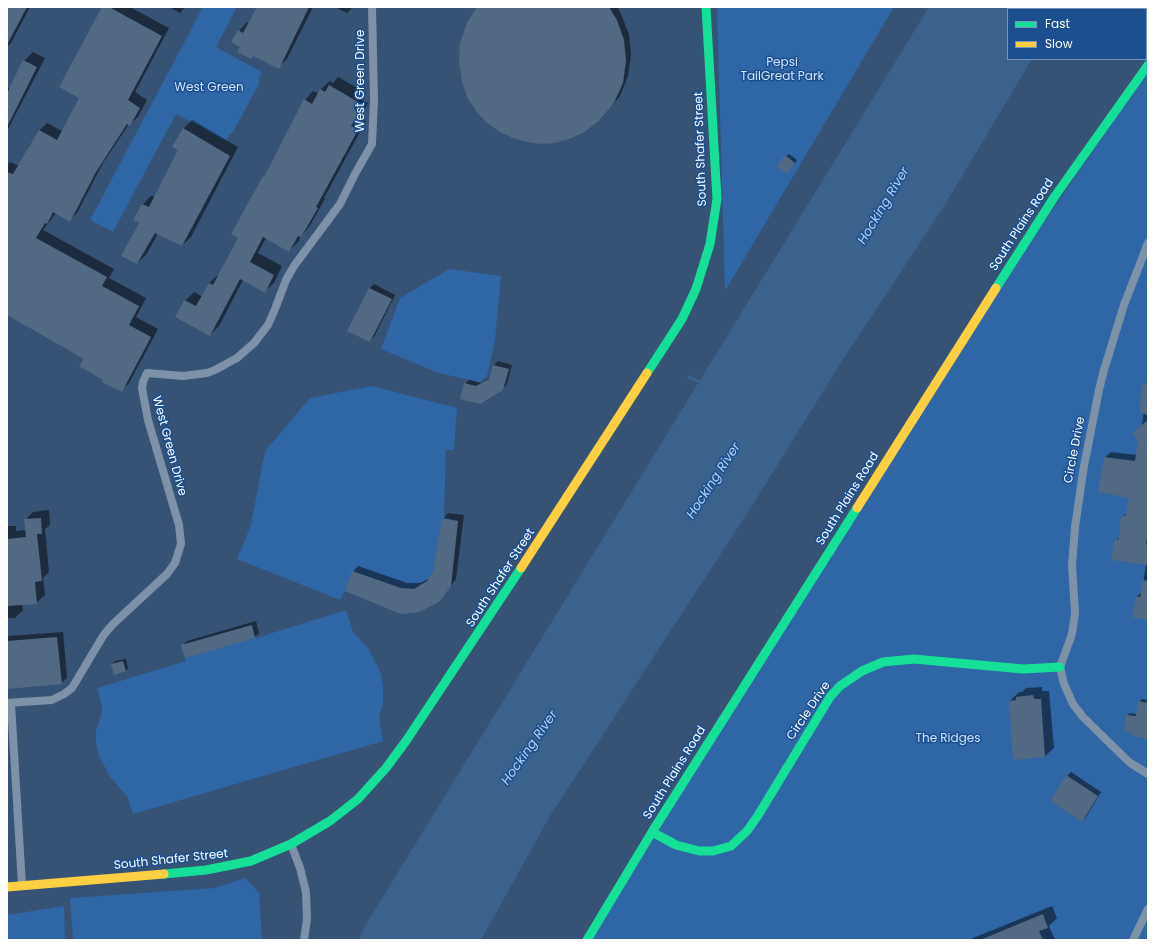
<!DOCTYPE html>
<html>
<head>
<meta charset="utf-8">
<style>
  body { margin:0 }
  #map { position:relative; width:1155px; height:947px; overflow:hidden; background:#365274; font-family:Poppins,sans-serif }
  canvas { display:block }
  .frame { position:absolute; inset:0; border:8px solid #fff; pointer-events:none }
  .legend { position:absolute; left:1007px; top:8px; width:140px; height:52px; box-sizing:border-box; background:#1b4f8f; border:1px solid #7695bc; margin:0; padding:5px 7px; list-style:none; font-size:12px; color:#fff }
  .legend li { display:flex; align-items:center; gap:8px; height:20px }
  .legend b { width:20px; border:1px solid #7695bc }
</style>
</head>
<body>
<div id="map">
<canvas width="1155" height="947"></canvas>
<div class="frame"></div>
<ul class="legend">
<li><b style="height:5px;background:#16e098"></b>Fast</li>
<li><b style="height:5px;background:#ffcf43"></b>Slow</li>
</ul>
</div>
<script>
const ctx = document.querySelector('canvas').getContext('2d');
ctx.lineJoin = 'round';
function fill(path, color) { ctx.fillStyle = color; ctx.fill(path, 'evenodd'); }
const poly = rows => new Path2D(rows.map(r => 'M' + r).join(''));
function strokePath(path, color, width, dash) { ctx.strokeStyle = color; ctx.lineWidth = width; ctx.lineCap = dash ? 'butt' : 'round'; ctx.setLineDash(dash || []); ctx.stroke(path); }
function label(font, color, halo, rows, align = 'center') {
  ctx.font = font + ' Poppins,sans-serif'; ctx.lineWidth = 3; ctx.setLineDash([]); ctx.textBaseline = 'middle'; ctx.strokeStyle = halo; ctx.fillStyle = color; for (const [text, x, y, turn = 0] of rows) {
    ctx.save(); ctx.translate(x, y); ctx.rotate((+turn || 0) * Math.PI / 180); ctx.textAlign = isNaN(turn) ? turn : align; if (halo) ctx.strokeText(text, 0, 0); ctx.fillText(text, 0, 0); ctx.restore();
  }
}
fill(poly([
  [203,7,237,7,216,47,262,72,258,80,260,82,232,134,230,133,226,141,176,114,113,232,90,220],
  [717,7,894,7,725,291],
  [1148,71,1148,940,587,940,951,357],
  [449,269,501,276,495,340,487,376,480,382,438,373,381,349,400,298],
  [372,386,457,408,454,450,446,450,444,516,458,521,451,586,439,602,419,612,401,614,345,591,340,600,237,559,251,525,265,451,310,398],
  [346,610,353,632,368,648,380,671,383,685,383,705,379,716,383,741,133,814,127,796,110,777,99,756,96,744,96,730,101,716,102,706,97,688,186,661,181,645,252,625,256,638],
  [245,878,259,893,262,940,73,940,70,898,215,888],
  [64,906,65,940,7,940,7,915]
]), '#2f66a5');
fill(poly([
  [929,7,1063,7,1062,9,1008,9,1008,59,1032,59,943,208,844,358,752,506,550,816,481,940,358,940,368,921]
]), '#3b618d');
fill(poly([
  [7,7,30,7,11,43,7,47],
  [103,7,130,7,169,28,135,92,147,100,138,117,130,124,129,124,103,163,77,213,69,221,56,213,43,230,114,269,109,278,146,298,136,317,158,329,129,383,121,391,105,379,85,358,7,313,7,165,10,162,19,166,39,131,47,123,62,131,81,97],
  [169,7,185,7,180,13],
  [259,7,313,7,287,59,278,67,241,47,239,31,247,22,250,24],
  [335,7,353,7,347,13],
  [478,7,618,7,629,34,631,54,628,76,620,96,600,120],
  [33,52,45,58,7,131,7,87,10,89,24,61],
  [338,77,366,93,362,100,368,103,359,118,366,121,324,198,325,199,309,227,301,236,298,242,289,251,266,238,258,253,282,266,274,283,265,291,243,280,219,326,210,335,185,301,194,292,203,297,209,283,218,275,220,275,239,238,232,234,266,174,305,100,313,91,319,94,321,89,330,81,333,83],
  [192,120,238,147,191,237,182,245,158,233,146,255,137,263,140,223,134,219,143,204,151,196,155,197,179,150,174,147,184,128],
  [789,154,797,160,790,170,786,156],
  [374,284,395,295,374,337,370,341,349,331,370,288],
  [498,361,512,365,507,384,503,389,479,403,465,384,469,380,481,383,491,377,494,365],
  [1148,386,1148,619,1137,597,1142,591,1146,564,1116,540,1121,535,1122,527,1121,518,1127,513,1130,497,1105,457,1111,452,1137,455],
  [49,510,50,525,45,529,49,572,43,578,45,595,36,603,22,604,23,610,15,618,7,618,7,526,16,526,16,531,26,530,25,520,33,512],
  [448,513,464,515,456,579,438,602,353,572,358,566,407,583,420,583,430,578,434,571,443,519],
  [256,621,259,633,255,637,186,657,182,646,187,641],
  [63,632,67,678,61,683,7,688,7,636],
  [126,659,128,668,126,671,112,664,115,661],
  [1042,687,1042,691,1049,691,1054,748,1045,756,1014,759,1010,701,1019,692,1022,692,1026,688],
  [1142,699,1148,700,1148,738,1133,732,1127,715,1130,713,1137,714,1139,702],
  [1071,772,1101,792,1086,817,1082,821,1067,776],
  [1052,906,1057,918,1049,926,1055,940,971,940,973,938]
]), '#0007');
strokePath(poly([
  [689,377,702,383]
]), '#3b618d', 3);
fill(poly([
  [7,7,27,7,7,45],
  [102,7,109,7,162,36,128,100,140,108,130,126,127,124,96,172,70,222,53,212,47,224,45,223,36,238,107,277,102,286,139,306,129,325,151,337,122,392,102,382,103,380,79,366,84,359,7,315,7,172,13,174,39,130,57,140,79,98,59,87],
  [257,7,309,7,279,69,253,56,251,59,237,52,240,47,231,42,238,30,243,33],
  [477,7,609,7,617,20,624,40,626,61,623,83,614,103,600,120,583,133,569,139,555,143,541,144,527,142,513,138,500,132,487,123,476,111,467,97,462,82,459,61,460,43,467,23],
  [23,60,37,67,7,127,7,93],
  [329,85,358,102,354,109,360,112,351,126,358,130,316,207,318,208,301,237,298,236,289,252,263,237,250,262,274,275,265,293,240,279,210,336,175,317,184,300,196,306,209,283,213,285,238,238,231,234,263,176,264,177,304,99,312,104,320,89,325,92],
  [183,128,230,156,182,246,155,233,137,264,121,256,139,223,133,220,142,204,149,207,178,150,172,147],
  [785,155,795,163,787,174,777,166],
  [369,288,392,299,370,342,347,331],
  [493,365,509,369,503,390,480,404,460,399,464,383,476,386,489,379],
  [1143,383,1148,383,1148,416,1139,411],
  [1148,420,1148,532,1146,544,1148,545,1148,565,1111,560,1115,539,1118,540,1121,527,1119,522,1120,518,1126,515,1129,498,1098,492,1104,457,1135,461,1138,442,1134,435,1134,431],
  [41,518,42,534,37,534,42,581,35,582,37,604,7,606,7,539,26,537,24,519],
  [442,518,458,521,451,586,439,602,419,612,401,614,345,591,352,571,401,588,414,589,427,581,433,571],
  [1143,580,1148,581,1148,620,1132,617,1136,597,1140,597],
  [252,625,255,638,185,658,181,645],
  [57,637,62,684,7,689,7,641],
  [123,661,126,671,114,675,111,664],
  [1033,695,1034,699,1041,699,1045,757,1013,760,1009,701,1016,700,1016,697],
  [1138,701,1148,703,1148,739,1132,736,1132,732,1124,731,1126,715,1136,716],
  [1066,775,1098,796,1082,822,1050,801],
  [1043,914,1048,928,1039,931,1043,940,980,940]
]), '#526984');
strokePath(poly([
  [1148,243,1124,305,1104,370,1099,390,1084,466,1075,527,1072,565,1075,613,1072,634,1060,667,1064,684,1069,695,1073,704,1083,717,1129,762,1148,774],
  [7,703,52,700,64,694,72,688,103,636,112,625,167,574,175,563,181,544,179,525,148,420,142,388,143,382,147,373,183,376,207,373,215,370,237,358,254,343,268,325,275,309,286,280,294,266,340,204,355,174,372,144,374,100,372,7],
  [11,703,22,885],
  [291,844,300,868,306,892,307,919,304,940],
  [1133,940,1148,909]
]), '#7d92a8', 8);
strokePath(poly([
  [996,288,1055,196,1148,65],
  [647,373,682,319,696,289,710,244,717,199,706,7],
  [652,832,676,845,699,851,713,851,731,846,747,831,757,817,830,697,840,686,862,671,883,662,914,659,1023,669,1060,667],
  [164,874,206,870,251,861,291,844,330,821,358,799,386,768,406,741,521,568],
  [587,940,652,832,857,508]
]), '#16e098', 9);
strokePath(poly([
  [857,508,996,288],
  [521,568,647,373],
  [7,887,164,874]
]), '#ffcf43', 9);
label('12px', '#cfe3fa', '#1b4f8f', [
  ["Pepsi",782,63],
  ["TailGreat Park",782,77],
  ["West Green",209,88],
  ["The Ridges",948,739]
]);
label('12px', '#fff', '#1b4f8f', [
  ["West Green Drive",361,81,-90],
  ["South Shafer Street",701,149,-92],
  ["South Plains Road",1022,225,-57],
  ["West Green Drive",169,446,75],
  ["Circle Drive",1075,450,-79],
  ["South Plains Road",848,499,-58],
  ["South Shafer Street",501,578,-57],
  ["Circle Drive",809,711,-56],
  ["South Plains Road",675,773,-58],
  ["South Shafer Street",171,860,-6]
]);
label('italic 13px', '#b5d3f5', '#1b4f8f', [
  ["Hocking River",884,206,-59],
  ["Hocking River",714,481,-57],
  ["Hocking River",530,748,-55]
]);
</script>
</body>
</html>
